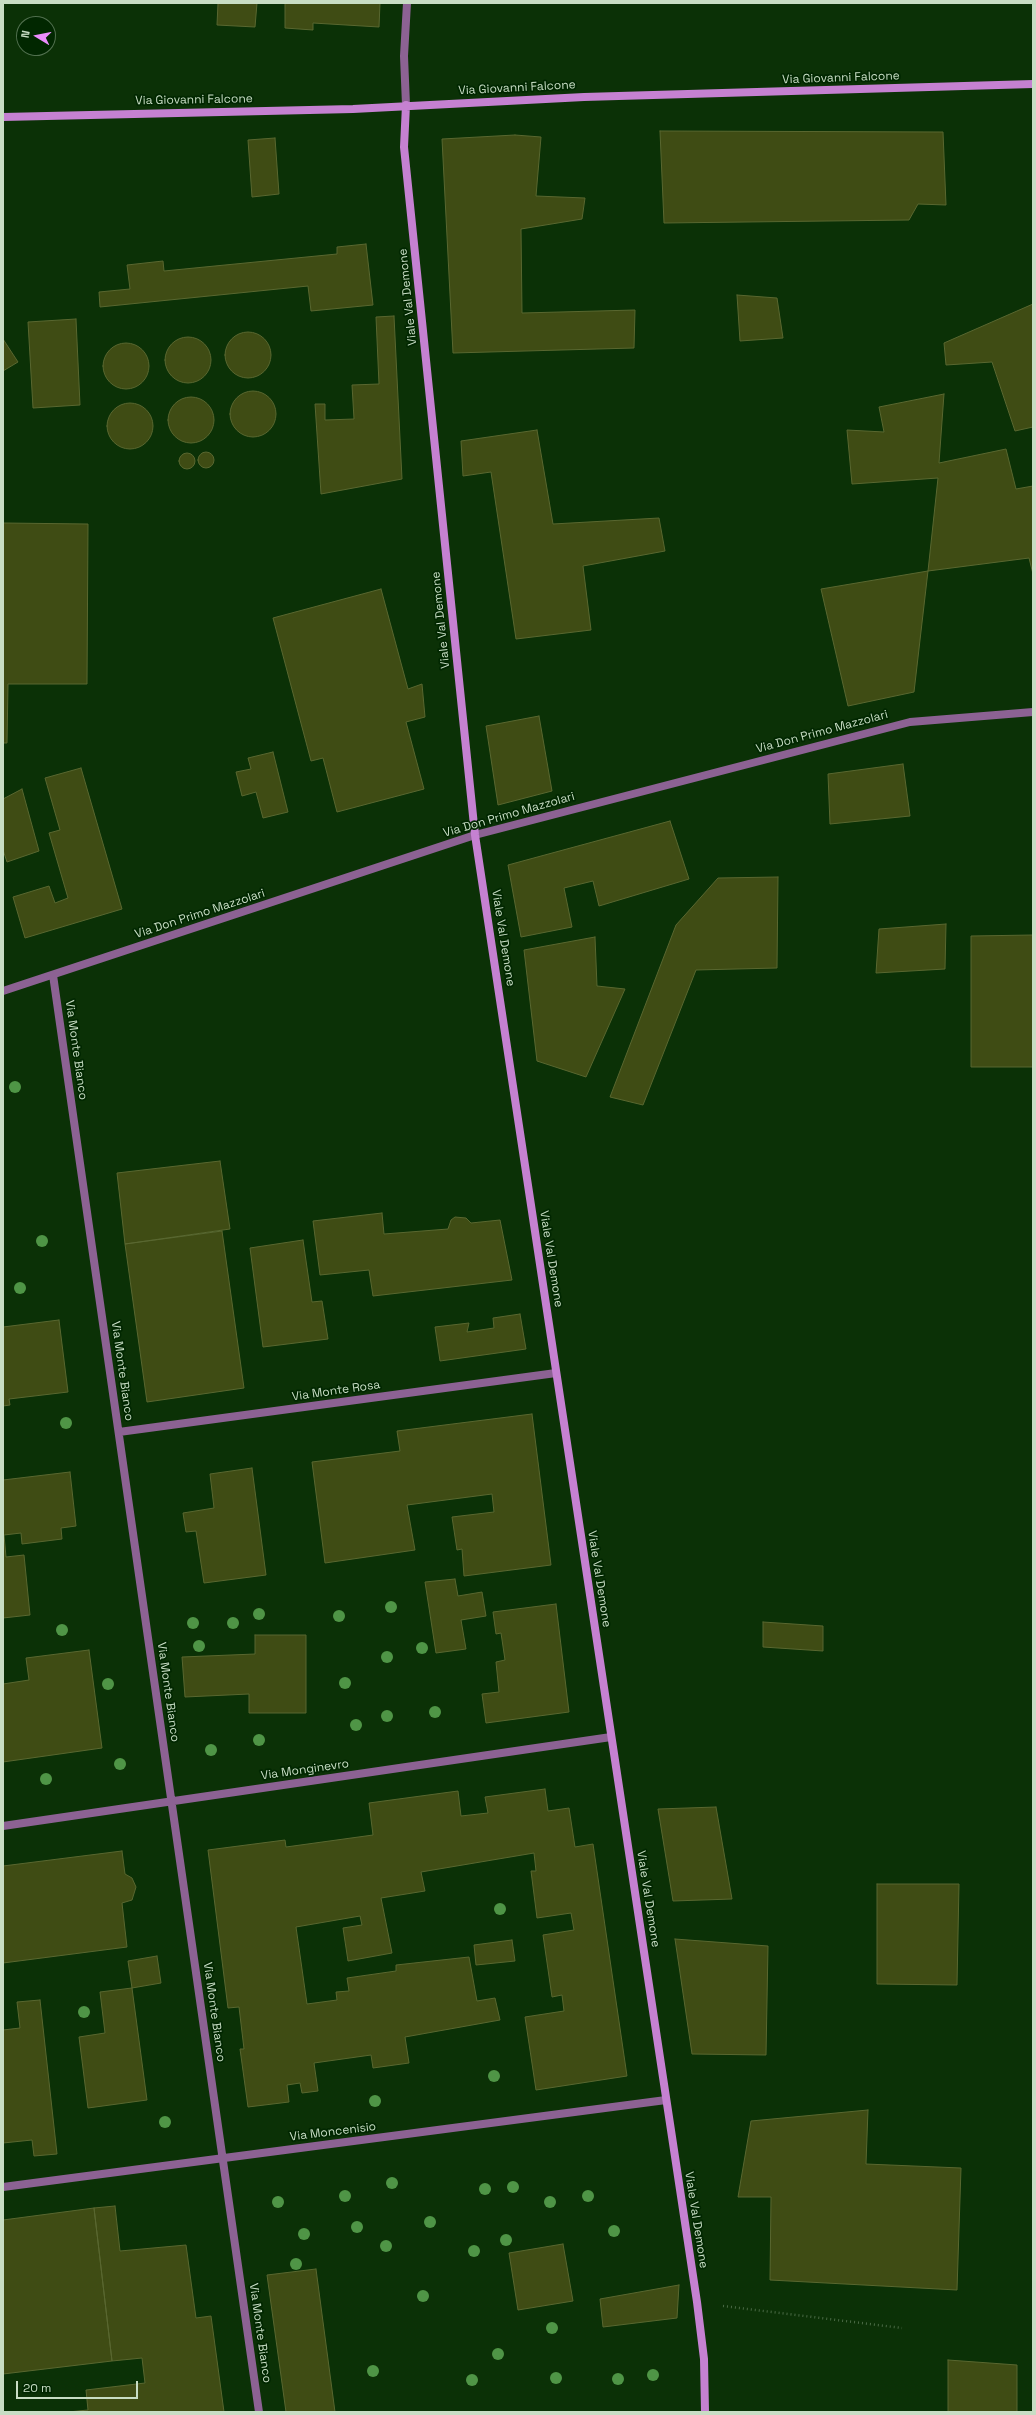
<!DOCTYPE html>
<html>
<head>
<meta charset="utf-8">
<style>
  body { margin:0 }
  #map { position:relative; width:1036px; height:2415px; overflow:hidden; background:#0b3106; font-family:"Space Grotesk",sans-serif }
  canvas { display:block }
  .frame { position:absolute; inset:0; border:4px solid #c8ddc4; pointer-events:none }
  .north { position:absolute; left:16px; top:16px; width:40px; height:40px; box-sizing:border-box; background:#012700; border:1px solid #51704e; border-radius:50%; rotate:280deg; font-size:11px; font-weight:700; line-height:16px; text-align:center; color:#c8ddc4 }
  .north::after { content:''; display:block; margin:auto; width:14px; height:18px; background:#eb8dfc; clip-path:polygon(50% 0,100% 100%,50% 72%,0 100%) }
  .scale { position:absolute; left:16px; top:2381px; width:122px; height:18px; box-sizing:border-box; border:2px solid #c8ddc4; border-top:0; padding-left:5px; font-size:12px; line-height:14px; white-space:nowrap; color:#c8ddc4; -webkit-text-stroke:3px #012700; paint-order:stroke }
</style>
</head>
<body>
<div id="map">
<canvas width="1036" height="2415"></canvas>
<div class="frame"></div>
<div class="north">N</div>
<div class="scale">20 m</div>
</div>
<script>
const ctx = document.querySelector('canvas').getContext('2d');
ctx.lineJoin = 'round';
function fill(path, color) { ctx.fillStyle = color; ctx.fill(path, 'evenodd'); }
const poly = rows => new Path2D(rows.map(r => 'M' + r).join(''));
function strokePath(path, color, width, dash) { ctx.strokeStyle = color; ctx.lineWidth = width; ctx.lineCap = dash ? 'butt' : 'round'; ctx.setLineDash(dash || []); ctx.stroke(path); }
function label(font, color, halo, rows, align = 'center') {
  ctx.font = font + ' "Space Grotesk",sans-serif'; ctx.lineWidth = 3.5; ctx.setLineDash([]); ctx.textBaseline = 'middle'; ctx.strokeStyle = halo; ctx.fillStyle = color; for (const [text, x, y, turn = 0] of rows) {
    ctx.save(); ctx.translate(x, y); ctx.rotate((+turn || 0) * Math.PI / 180); ctx.textAlign = isNaN(turn) ? turn : align; if (halo) ctx.strokeText(text, 0, 0); ctx.fillText(text, 0, 0); ctx.restore();
  }
}
const building = poly([
  [218,3,257,3,255,27,217,25,218,3],
  [285,3,380,3,379,27,313,23,313,30,285,28,285,3],
  [660,131,943,132,946,205,918,204,909,220,664,223,660,131],
  [515,135,541,137,536,196,585,198,582,219,521,229,522,313,635,310,634,348,453,353,442,139,515,135],
  [275,138,279,194,252,197,248,140,275,138],
  [366,244,373,305,311,311,308,286,100,307,99,292,130,289,127,265,163,261,164,271,337,254,337,247,366,244],
  [737,295,777,298,783,338,740,341,737,295],
  [1033,304,1033,427,1015,431,992,362,946,365,944,343,1033,304],
  [394,316,402,479,321,494,315,404,325,404,325,420,354,419,352,385,379,384,376,317,394,316],
  [76,319,80,405,33,408,28,322,76,319],
  '225 355a23 23 0 1 1 46 0a23 23 0 1 1-46 0Z',
  '165 360a23 23 0 1 1 46 0a23 23 0 1 1-46 0Z',
  [3,339,18,362,3,371,3,339],
  '103 366a23 23 0 1 1 46 0a23 23 0 1 1-46 0Z',
  '230 414a23 23 0 1 1 46 0a23 23 0 1 1-46 0Z',
  [944,394,939,463,1006,449,1016,489,1033,486,1033,574,1029,558,928,571,938,478,852,484,847,430,884,432,879,407,944,394],
  '168 420a23 23 0 1 1 46 0a23 23 0 1 1-46 0Z',
  '107 426a23 23 0 1 1 46 0a23 23 0 1 1-46 0Z',
  [537,430,553,524,659,518,665,551,583,566,591,630,516,639,491,472,463,476,461,441,537,430],
  '198 460a8 8 0 1 1 16 0a8 8 0 1 1-16 0Z',
  '179 461a8 8 0 1 1 16 0a8 8 0 1 1-16 0Z',
  [3,523,88,524,87,684,8,684,7,743,3,743,3,523],
  [928,571,914,692,848,706,821,589,928,571],
  [381,589,408,689,422,684,425,717,406,722,424,789,337,812,323,758,311,761,273,618,381,589],
  [539,716,552,791,498,805,486,726,539,716],
  [273,752,288,812,263,818,256,792,242,796,236,772,251,769,248,758,273,752],
  [903,764,910,816,830,824,828,774,903,764],
  [81,768,122,909,25,938,13,897,49,886,55,903,68,898,49,833,60,830,45,778,81,768],
  [22,789,39,851,7,862,3,850,3,799,22,789],
  [670,821,689,879,599,906,593,881,564,888,572,927,521,937,508,865,670,821],
  [778,877,777,968,696,970,643,1105,610,1097,676,925,718,878,778,877],
  [946,924,945,969,876,973,879,929,946,924],
  [1033,935,1033,1067,971,1067,971,936,1033,935],
  [595,937,597,986,625,989,586,1077,537,1061,524,950,595,937],
  [220,1161,230,1229,125,1244,117,1173,220,1161],
  [382,1213,384,1234,448,1229,451,1220,455,1217,466,1218,471,1223,500,1220,512,1280,373,1296,369,1270,320,1275,313,1221,382,1213],
  [222,1231,244,1388,147,1402,125,1244,222,1231],
  [303,1240,312,1302,322,1301,328,1339,263,1347,250,1248,303,1240],
  [520,1314,526,1349,440,1361,435,1327,469,1323,467,1332,494,1328,493,1318,520,1314],
  [59,1320,68,1392,9,1399,10,1405,3,1406,3,1327,59,1320],
  [532,1414,551,1565,464,1576,462,1549,457,1550,452,1517,494,1512,492,1494,407,1505,415,1550,325,1563,312,1462,400,1451,397,1431,532,1414],
  [252,1468,266,1575,204,1583,196,1531,186,1532,183,1513,214,1508,210,1474,252,1468],
  [70,1472,76,1526,61,1528,62,1539,22,1544,21,1533,4,1535,6,1557,24,1555,30,1615,3,1618,3,1480,70,1472],
  [455,1579,458,1596,482,1592,486,1616,461,1620,466,1649,436,1653,425,1582,455,1579],
  [556,1604,569,1712,486,1723,482,1694,499,1692,496,1662,505,1660,501,1633,496,1634,493,1612,556,1604],
  [763,1622,823,1626,823,1651,763,1647,763,1622],
  [255,1635,306,1635,306,1713,249,1713,249,1694,185,1697,182,1657,255,1654,255,1635],
  [89,1650,102,1748,3,1762,3,1684,29,1680,26,1658,89,1650],
  [545,1789,548,1811,569,1808,575,1847,593,1844,627,2076,536,2090,525,2017,564,2011,562,1995,552,1997,543,1935,574,1930,571,1913,537,1918,531,1871,536,1871,534,1853,421,1872,425,1891,381,1898,392,1953,348,1961,343,1928,362,1925,360,1916,296,1927,307,2004,337,2000,336,1992,349,1991,347,1978,396,1971,396,1965,469,1957,477,2001,495,1998,500,2020,405,2037,409,2063,373,2068,371,2055,314,2063,318,2091,302,2093,300,2083,287,2085,289,2102,248,2107,240,2049,244,2049,239,2007,228,2008,208,1850,285,1840,286,1847,373,1835,369,1803,458,1791,461,1816,488,1813,485,1797,545,1789],
  [716,1807,732,1899,673,1901,658,1809,716,1807],
  [122,1851,125,1874,132,1878,136,1887,132,1900,122,1903,127,1947,3,1963,3,1866,122,1851],
  [877,1884,959,1884,957,1985,877,1984,877,1884],
  [675,1939,768,1946,766,2055,692,2054,675,1939],
  [512,1940,515,1961,476,1965,474,1945,512,1940],
  [157,1956,161,1983,132,1988,128,1961,157,1956],
  [132,1988,147,2100,88,2108,79,2037,105,2033,100,1992,132,1988],
  [40,2000,57,2154,34,2156,32,2140,3,2143,3,2030,20,2028,17,2002,40,2000],
  [868,2110,866,2164,961,2168,957,2290,770,2280,771,2197,738,2197,751,2121,868,2110],
  [115,2206,120,2251,186,2245,196,2318,211,2316,224,2412,68,2412,88,2410,86,2390,145,2383,142,2358,112,2361,94,2208,115,2206],
  [94,2208,112,2361,3,2374,3,2220,94,2208],
  [563,2244,573,2301,518,2310,509,2253,563,2244],
  [316,2269,335,2412,286,2412,267,2275,316,2269],
  [679,2285,677,2318,603,2327,600,2299,679,2285],
  [948,2360,1017,2365,1017,2412,948,2412,948,2360]
]);
fill(building, '#3f4c14');
strokePath(building, '#596730', 1);
strokePath(poly([
  [723,2306,902,2328]
]), '#4a6a45', 2.5, [1, 3]);
strokePath(poly([
  [406,105,404,56,407,3],
  [53,975,259,2412],
  [3,991,475,835,910,722,1033,712],
  [119,1432,556,1373],
  [3,1826,611,1737],
  [3,2187,666,2100]
]), '#8c6293', 8);
strokePath(poly([
  [406,105,404,147,475,835,697,2302,704,2359,705,2412],
  [3,117,353,109,584,97,1033,84]
]), '#c581d1', 8);
ctx.fillStyle = '#4f9546';
for (const [x, y] of [
  [15,1087],
  [42,1241],
  [20,1288],
  [66,1423],
  [391,1607],
  [259,1614],
  [339,1616],
  [193,1623],
  [233,1623],
  [62,1630],
  [199,1646],
  [422,1648],
  [387,1657],
  [345,1683],
  [108,1684],
  [435,1712],
  [387,1716],
  [356,1725],
  [259,1740],
  [211,1750],
  [120,1764],
  [46,1779],
  [500,1909],
  [84,2012],
  [494,2076],
  [375,2101],
  [165,2122],
  [392,2183],
  [513,2187],
  [485,2189],
  [345,2196],
  [588,2196],
  [278,2202],
  [550,2202],
  [430,2222],
  [357,2227],
  [614,2231],
  [304,2234],
  [506,2240],
  [386,2246],
  [474,2251],
  [296,2264],
  [423,2296],
  [552,2328],
  [498,2354],
  [373,2371],
  [653,2375],
  [556,2378],
  [618,2379],
  [472,2380]
]) { ctx.beginPath(); ctx.arc(x, y, 6, 0, 2 * Math.PI); ctx.fill(); }
label('12px', '#c8ddc4', '#012700', [
  ["Via Giovanni Falcone",841,78,-2],
  ["Via Giovanni Falcone",517,88,-3],
  ["Via Giovanni Falcone",194,100,-1],
  ["Viale Val Demone",408,297,-96],
  ["Viale Val Demone",441,620,-96],
  ["Via Don Primo Mazzolari",822,732,-15],
  ["Via Don Primo Mazzolari",509,815,-16],
  ["Via Don Primo Mazzolari",200,914,-18],
  ["Viale Val Demone",503,938,81],
  ["Via Monte Bianco",76,1050,82],
  ["Viale Val Demone",551,1259,81],
  ["Via Monte Bianco",122,1371,82],
  ["Via Monte Rosa",336,1391,-8],
  ["Viale Val Demone",599,1579,81],
  ["Via Monte Bianco",168,1692,82],
  ["Via Monginevro",305,1770,-8],
  ["Viale Val Demone",648,1899,81],
  ["Via Monte Bianco",214,2012,82],
  ["Via Moncenisio",333,2132,-7],
  ["Viale Val Demone",696,2220,81],
  ["Via Monte Bianco",260,2333,82]
]);
</script>
</body>
</html>
